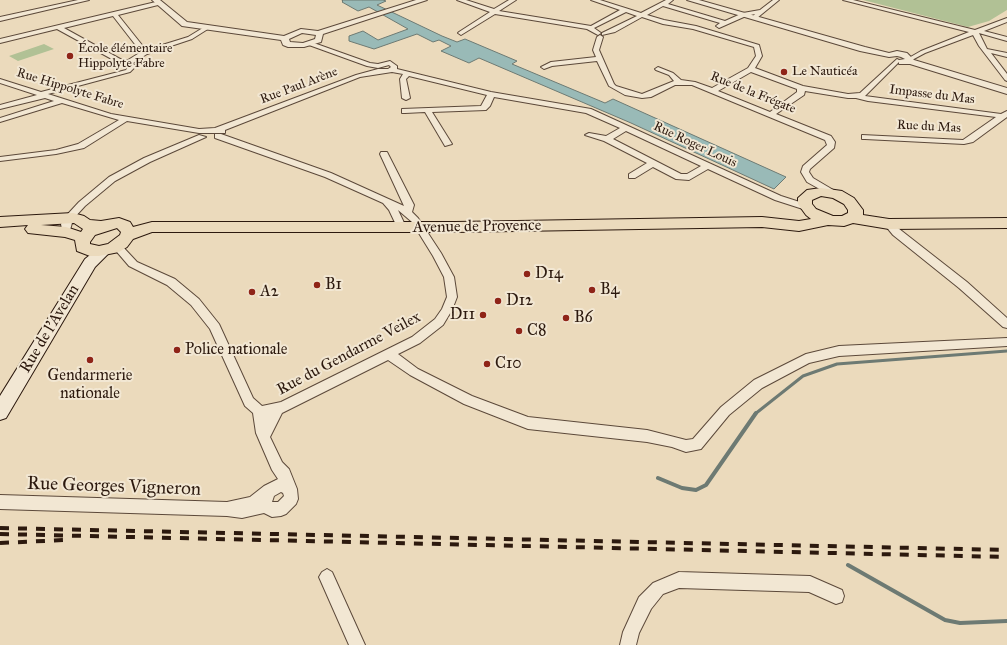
<!DOCTYPE html>
<html>
<head>
<meta charset="utf-8">
<style>
  body { margin:0 }
  canvas { display:block; background:#ebdabc }
</style>
</head>
<body>
<canvas width="1007" height="645"></canvas>
<script>
const ctx = document.querySelector('canvas').getContext('2d');
ctx.lineJoin = 'round';
function fill(path, color) { ctx.fillStyle = color; ctx.fill(path, 'evenodd'); }
const poly = rows => new Path2D(rows.map(r => 'M' + r).join(''));
function strokePath(path, color, width, dash) { ctx.strokeStyle = color; ctx.lineWidth = width; ctx.lineCap = dash ? 'butt' : 'round'; ctx.setLineDash(dash || []); ctx.stroke(path); }
function label(font, color, halo, rows, align = 'center') {
  ctx.font = font + ' "IM FELL Great Primer",serif'; ctx.lineWidth = 4; ctx.setLineDash([]); ctx.textBaseline = 'middle'; ctx.strokeStyle = halo; ctx.fillStyle = color; for (const [text, x, y, turn = 0] of rows) {
    ctx.save(); ctx.translate(x, y); ctx.rotate((+turn || 0) * Math.PI / 180); ctx.textAlign = isNaN(turn) ? turn : align; if (halo) ctx.strokeText(text, 0, 0); ctx.fillText(text, 0, 0); ctx.restore();
  }
}
fill(poly([
  [863,0,1007,0,1007,10,989,21,968,27],
  [44,44,54,49,18,61,9,56]
]), '#b1c195');
const water = poly([
  [342,0,383,0,386,1,377,5,442,36,457,42,465,39,517,61,512,64,605,103,613,99,786,177,774,189,631,123,479,58,469,63,441,51,451,46,439,40,433,42,417,34,374,49,349,41,349,36,363,31,378,40,408,29,369,7,358,11,342,2,343,1,342,0]
]);
fill(water, '#99bab7');
strokePath(water, '#6d7a73', 1);
strokePath(poly([
  [755,414,803,376,837,364,1007,351]
]), '#6d7a73', 3);
strokePath(poly([
  [658,478,682,488,696,490,706,485,756,413],
  [848,565,945,620,960,623,1007,621]
]), '#6d7a73', 4);
const minor = poly([
  [78,0,89,0,0,21,0,17,78,0],
  [457,0,466,0,494,9,509,0,516,0,499,11,591,26,620,10,591,0,600,0,641,13,666,0,673,0,668,4,725,21,743,13,760,10,773,0,779,0,757,18,752,17,755,14,746,16,719,28,716,26,720,23,663,6,647,15,664,20,696,26,759,45,762,56,755,68,803,86,848,94,860,93,897,59,899,60,899,62,865,96,1001,114,1007,111,1007,117,973,142,964,144,865,139,862,139,862,135,963,140,996,117,868,101,856,98,848,98,805,91,804,95,776,114,831,136,835,142,834,148,810,169,809,172,813,178,835,191,836,193,832,196,807,182,801,172,803,166,827,145,825,140,692,85,675,85,651,97,642,98,625,95,609,86,597,61,552,66,544,69,541,67,551,62,596,57,593,50,597,37,600,35,603,37,599,50,614,84,616,86,642,94,674,81,669,75,656,70,655,69,658,67,673,73,681,80,695,82,712,88,748,68,756,56,754,47,693,29,663,24,642,17,615,32,602,35,602,33,637,16,626,12,594,28,601,33,598,35,587,29,495,14,461,35,458,33,459,32,490,12,457,0],
  [751,72,797,89,797,92,770,112,718,91,751,72],
  [843,0,853,0,975,30,1007,18,1007,22,984,31,1007,37,1007,41,979,33,987,49,1007,53,1007,57,991,53,1007,74,1007,81,1005,80,979,46,973,35,925,53,912,60,907,59,921,51,969,32,843,0],
  [160,1,162,4,118,15,146,50,188,37,206,26,211,27,192,39,147,54,133,63,135,67,130,72,48,94,111,114,199,129,215,128,356,75,378,69,388,69,391,67,389,65,378,68,367,66,309,45,309,43,311,42,370,63,378,64,390,61,397,66,397,69,491,92,591,109,781,196,809,205,811,207,806,210,775,200,708,169,689,180,676,179,653,167,635,178,629,178,629,174,647,163,604,141,585,135,589,133,606,136,620,128,586,113,494,97,490,106,486,110,432,112,452,144,445,146,425,112,405,113,402,113,402,109,481,106,487,95,409,76,406,79,410,98,406,100,402,98,400,79,403,74,392,72,360,77,225,130,225,133,199,133,127,121,84,148,56,154,0,161,0,157,56,150,78,144,119,120,62,103,0,122,0,118,54,101,45,98,0,109,0,105,37,95,0,83,0,79,41,92,126,70,128,67,127,64,119,63,57,29,0,43,0,39,160,1],
  [113,16,141,52,128,60,122,60,64,28,113,16],
  [626,131,701,166,687,174,681,174,613,139,626,131],
  [215,134,221,134,331,173,404,206,380,154,381,152,387,152,414,205,412,212,418,218,441,253,454,277,457,297,452,310,443,325,420,343,398,354,418,369,472,396,528,417,647,430,686,440,693,439,721,407,754,380,806,354,839,346,1007,338,1007,346,839,356,809,363,762,388,729,415,701,449,686,452,672,447,647,442,528,429,464,404,410,375,388,360,282,413,270,437,282,462,289,469,297,489,298,499,296,504,286,514,281,516,272,517,264,513,242,518,227,516,0,509,0,495,227,502,250,497,264,486,278,479,272,470,256,433,253,413,245,406,210,329,191,305,167,285,129,266,117,252,110,250,108,248,110,246,123,247,137,262,175,279,199,299,219,324,253,398,262,406,281,402,412,337,435,319,442,309,447,297,444,277,433,256,412,222,398,210,406,227,401,230,398,229,389,210,383,203,325,177,215,138,215,134],
  [281,492,283,493,284,496,278,502,272,502,274,496,281,492],
  [199,135,206,137,150,162,115,181,85,206,73,219,69,234,63,234,61,224,66,216,79,202,109,177,144,158,199,135],
  [889,221,967,282,1007,318,1007,328,1003,327,959,288,893,235,884,224,889,221],
  [327,569,332,572,365,645,349,645,319,577,322,572,327,569],
  [679,572,810,576,842,590,844,596,842,602,836,604,809,592,679,588,663,594,651,609,639,633,636,645,620,645,623,632,639,597,653,583,679,572]
]);
const tertiary = poly([
  [152,0,160,0,187,22,284,36,301,29,318,31,416,0,427,0,323,34,321,42,304,47,288,47,283,45,281,40,182,26,152,0],
  [302,33,316,35,315,39,303,43,290,42,289,39,302,33],
  [687,0,699,0,865,47,889,53,897,51,907,53,914,60,1007,88,1007,94,910,64,899,64,899,60,905,59,901,57,897,56,889,57,860,51,687,0]
]);
const secondary = poly([
  [105,245,110,247,112,250,95,267,6,418,0,420,0,396,85,259,100,247,105,245]
]);
const primary = poly([
  [821,188,842,191,854,198,863,210,863,215,889,219,1007,218,1007,228,889,229,853,223,844,226,828,225,799,231,762,227,455,232,152,232,133,239,127,247,119,252,99,256,90,256,77,251,75,240,65,237,28,233,25,229,28,225,0,227,0,217,73,213,84,216,90,220,101,221,119,218,130,222,133,227,152,222,455,222,762,217,799,221,811,219,806,215,798,204,798,198,807,190,821,188],
  [821,196,833,198,844,204,848,210,848,213,842,216,833,216,816,209,812,204,812,200,821,196],
  [74,223,83,229,81,232,66,227,41,225,74,223],
  [117,228,121,232,120,235,108,244,99,246,90,244,90,242,95,235,117,228]
]);
strokePath(minor, '#5c493a', 2);
strokePath(tertiary, '#5c493a', 2);
strokePath(secondary, '#2c190e', 2);
strokePath(primary, '#2c190e', 2);
fill(minor, '#f2e7d3');
fill(tertiary, '#f2e7d3');
fill(secondary, '#f2e7d3');
fill(primary, '#ebdabc');
strokePath(poly([
  [0,528,1007,550],
  [0,534,1007,557],
  [0,543,64,540]
]), '#2c190e', 4, [9, 9]);
for (const [x, y, r, color] of [
  [70,56,4,"#8f2418"],
  [784,72,4,"#8f2418"],
  [527,274,4,"#8f2418"],
  [317,285,4,"#8f2418"],
  [592,290,4,"#8f2418"],
  [252,292,4,"#8f2418"],
  [498,301,4,"#8f2418"],
  [483,315,4,"#8f2418"],
  [566,318,4,"#8f2418"],
  [519,331,4,"#8f2418"],
  [177,350,4,"#8f2418"],
  [90,360,4,"#8f2418"],
  [487,364,4,"#8f2418"]
]) { const dot = new Path2D(); dot.arc(x, y, r, 0, 2 * Math.PI); ctx.fillStyle = color; ctx.fill(dot); strokePath(dot, '#f2e7d3', 1.5); }
label('13px', '#2c190e', '#f2e7d3', [
  ["École élémentaire",78,49],
  ["Hippolyte Fabre",78,64],
  ["Le Nauticéa",792,72]
], 'left');
label('13px', '#2c190e', '#f2e7d3', [
  ["Rue Paul Arène",299,86,-21],
  ["Rue Hippolyte Fabre",70,89,17],
  ["Rue de la Frégate",753,93,22],
  ["Impasse du Mas",932,95,7],
  ["Rue du Mas",929,127,3],
  ["Rue Roger Louis",695,145,25]
]);
label('16px', '#2c190e', '#f2e7d3', [
  ["Avenue de Provence",477,227,-1],
  ["Rue de l'Avelan",50,329,-59],
  ["Rue du Gendarme Veilex",349,354,-28]
]);
label('16px', '#2c190e', '#f2e7d3', [
  ["D14",535,274],
  ["B1",325,285],
  ["B4",600,290],
  ["A2",260,292],
  ["D12",506,301],
  ["D11",475,315,"right"],
  ["B6",574,318],
  ["C8",527,331],
  ["Police nationale",185,350],
  ["C10",495,364],
  ["Gendarmerie",90,376,"center"],
  ["nationale",90,394,"center"]
], 'left');
label('19px', '#2c190e', '#f2e7d3', [
  ["Rue Georges Vigneron",114,487,2]
]);
</script>
</body>
</html>
